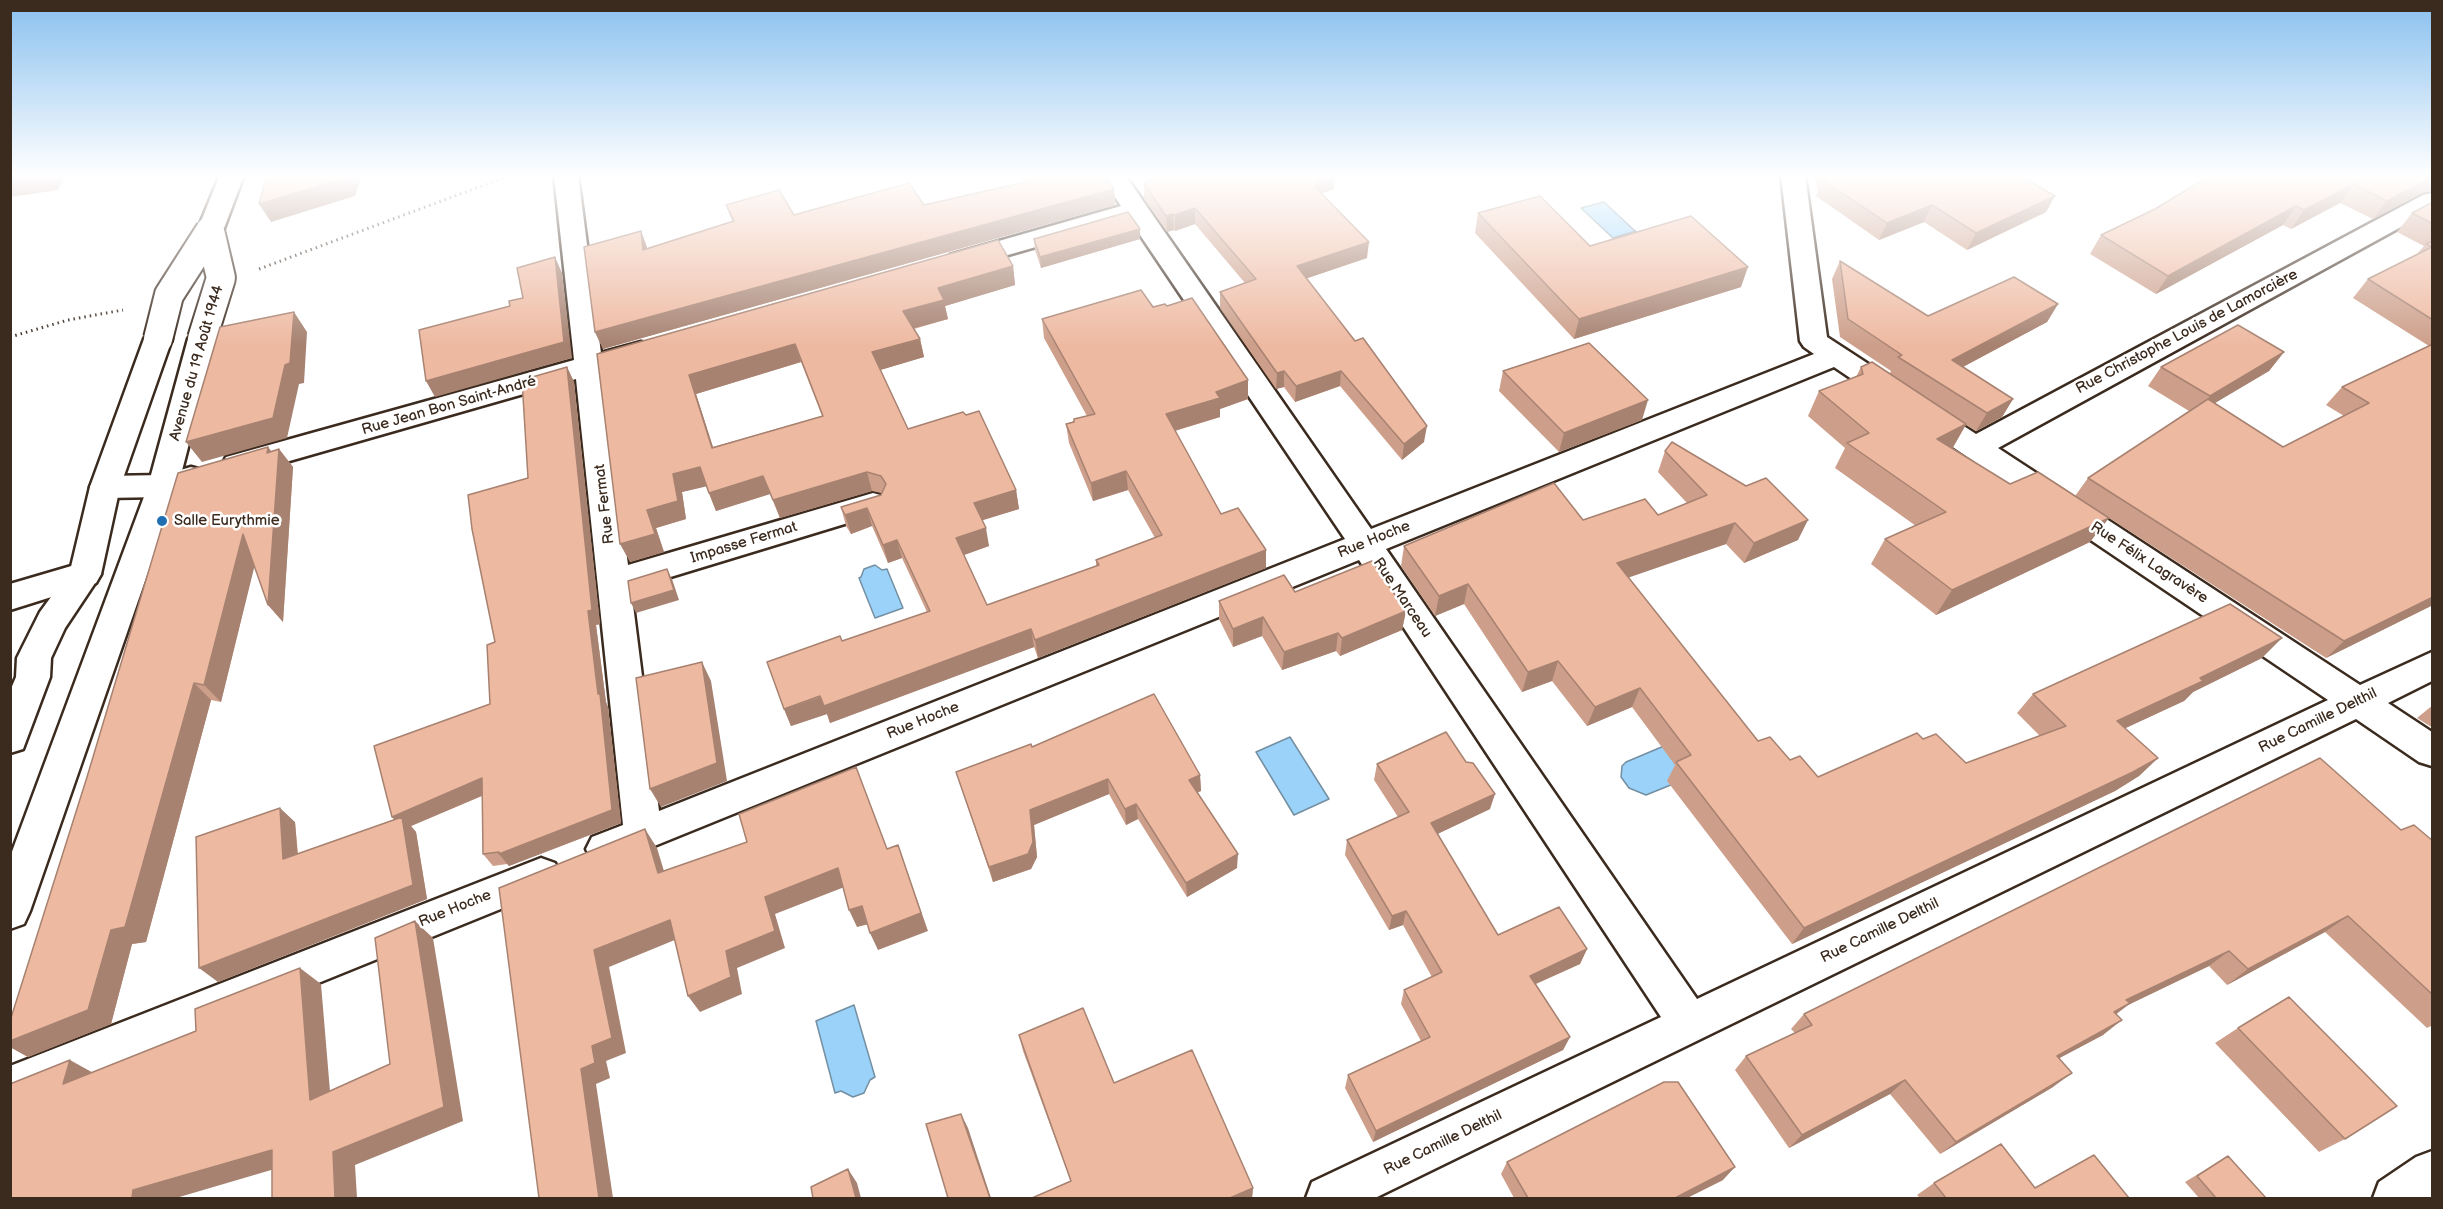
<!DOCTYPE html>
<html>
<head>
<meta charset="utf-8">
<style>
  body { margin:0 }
  #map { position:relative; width:2443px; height:1209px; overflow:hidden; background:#fff; font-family:"Balsamiq Sans",sans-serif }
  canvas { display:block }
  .frame { position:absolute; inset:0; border:12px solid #3b2a1e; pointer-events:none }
</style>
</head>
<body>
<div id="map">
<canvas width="2443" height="1209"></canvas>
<div class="frame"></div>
</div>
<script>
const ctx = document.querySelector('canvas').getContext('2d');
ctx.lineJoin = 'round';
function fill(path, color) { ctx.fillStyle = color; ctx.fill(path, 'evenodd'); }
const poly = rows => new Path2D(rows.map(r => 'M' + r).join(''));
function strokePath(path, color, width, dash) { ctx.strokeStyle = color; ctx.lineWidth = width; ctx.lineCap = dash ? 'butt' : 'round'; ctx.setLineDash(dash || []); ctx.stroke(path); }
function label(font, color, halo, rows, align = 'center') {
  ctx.font = font + ' "Balsamiq Sans",sans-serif'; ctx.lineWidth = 5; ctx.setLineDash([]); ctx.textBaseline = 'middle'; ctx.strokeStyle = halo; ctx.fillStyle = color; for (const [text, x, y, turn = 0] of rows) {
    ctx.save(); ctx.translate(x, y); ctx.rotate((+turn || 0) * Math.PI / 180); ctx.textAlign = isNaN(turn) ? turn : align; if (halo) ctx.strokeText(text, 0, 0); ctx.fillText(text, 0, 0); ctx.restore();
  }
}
const water = poly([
  [1604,202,1635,231,1636,231,1613,238,1581,208,1604,202],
  [875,565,882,570,887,569,903,608,875,618,859,578,861,577,864,569,875,565],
  [1290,737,1329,799,1294,815,1256,752,1290,737],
  [1664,746,1693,776,1646,795,1629,788,1621,777,1622,766,1626,762,1664,746],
  [854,1005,875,1077,870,1080,864,1093,853,1097,841,1091,835,1093,816,1021,854,1005]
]);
fill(water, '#9ad2f9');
strokePath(water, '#748fa1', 1.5);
const minor = poly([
  [554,175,578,175,601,353,641,342,651,344,655,351,651,358,603,371,628,565,873,493,884,496,889,504,884,512,631,589,659,811,1345,539,1130,220,959,269,950,267,946,261,950,255,1121,206,1100,175,1125,175,1371,529,1814,354,1804,347,1800,341,1781,175,1805,175,1827,337,1976,434,2423,195,2432,193,2432,210,1998,448,2360,685,2432,652,2432,681,2388,703,2432,732,2432,766,2419,762,2356,719,1375,1198,1306,1198,1312,1182,1661,1017,1359,560,605,866,592,861,586,849,592,837,623,825,576,379,237,476,226,473,222,465,226,457,574,360,554,175],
  [1834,367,2328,700,1697,999,1386,549,1834,367],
  [191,467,202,470,206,478,202,486,163,497,105,498,94,495,90,487,94,479,105,476,163,475,191,467],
  [85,562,96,565,101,574,96,583,10,610,10,584,85,562],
  [541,858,555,863,560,875,555,887,10,1108,10,1066,541,858],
  [2432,1151,2432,1198,2373,1198,2379,1182,2416,1157,2432,1151]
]);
const major = poly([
  [220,175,244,175,223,231,219,236,210,239,201,236,197,231,220,175],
  [158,330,168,333,172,339,120,487,101,574,65,628,51,658,50,677,23,749,10,753,10,691,16,677,17,658,40,612,70,571,90,487,144,339,148,333,158,330],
  [202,330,212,333,216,339,178,486,30,911,24,924,10,929,10,857,148,486,188,339,192,333,202,330]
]);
strokePath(minor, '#3b2a1e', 5);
strokePath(major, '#3b2a1e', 5);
strokePath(poly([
  [259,269,511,175],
  [10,337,68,320,123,310]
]), '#3b2a1e', 3, [1.5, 4]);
fill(minor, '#fff');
fill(major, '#fff');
const majorBridge = poly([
  [158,339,169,295,210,231],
  [202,339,221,278,210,231]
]);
strokePath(majorBridge, '#3b2a1e', 32, []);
strokePath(majorBridge, '#fff', 28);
fill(poly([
  [1021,175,1105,175,1114,189,1115,205,603,349,595,332,648,248,732,221,726,205,794,215,924,205,1026,182],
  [1815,175,2019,175,2046,212,1967,250,1924,222,1879,240,1816,196,1818,192],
  [2211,175,2433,175,2422,193,2373,219,2340,203,2291,229,2283,225,2156,294,2090,254,2101,235,2155,209],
  [1144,183,1334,189,1321,193,1367,258,1307,278,1424,442,1402,460,1340,386,1295,402,1284,387,1276,389,1220,308,1220,292,1245,283,1195,224,1175,231,1174,230,1167,232,1144,199],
  [2433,202,2433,605,2326,658,2075,496,2088,478,2189,411,2148,386,2161,367,2284,352,2269,371,2214,403,2283,447,2344,416,2326,405,2342,387,2429,346,2353,298,2368,279,2417,254,2424,246,2397,232,2412,213],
  [1478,213,1590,246,1741,287,1574,339,1475,233],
  [1140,229,1140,239,1041,268,1035,250,1034,239],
  [1840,261,1928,316,2058,304,2047,322,1963,367,2013,399,2002,417,1976,431,1966,425,1952,449,2090,542,1936,615,1871,564,1885,539,1916,526,1835,468,1845,448,1808,416,1819,391,1856,377,1861,367,1890,373,1891,371,1840,337,1832,279],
  [1013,266,1015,285,945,306,948,319,914,329,920,339,924,357,880,370,908,429,1016,490,1019,509,982,520,989,546,964,555,987,605,1096,566,1096,560,1155,538,1128,490,1093,501,1069,443,1066,424,1087,416,1044,338,1042,319,1167,306,1248,380,1248,399,1220,409,1220,417,1175,431,1221,514,1266,568,1038,658,1034,647,830,723,827,714,791,726,784,709,842,641,927,612,902,558,888,563,872,526,851,534,846,526,841,507,881,495,881,493,872,491,780,518,770,494,716,511,706,486,682,492,686,519,656,528,664,552,630,562,597,354],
  [801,362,822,416,713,447,696,394],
  [567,367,574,382,600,624,596,625,606,702,608,707,621,823,509,866,507,864,493,866,483,854,482,796,411,826,416,832,427,899,218,982,295,822,298,854,395,820,392,817,490,704,495,642,528,478],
  [1503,371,1642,420,1559,452,1499,391],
  [268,447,271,451,279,449,293,467,283,622,268,605,254,566,221,702,211,700,146,942,132,944,111,1024,28,1057,10,1047,10,1021,87,777],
  [1665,451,1798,540,1744,563,1726,544,1628,577,1758,741,1818,777,1923,739,1966,763,2040,736,2017,713,2033,694,2262,658,2193,692,2184,701,2125,728,2158,758,2139,776,2115,791,1792,944,1667,781,1675,765,1632,707,1587,726,1552,681,1522,692,1464,604,1435,616,1401,566,1404,546,1583,520,1658,515,1687,503,1658,472],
  [1295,592,1406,611,1402,630,1340,656,1336,651,1282,670,1262,636,1233,647,1219,619,1219,601],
  [2433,705,2433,728,2417,718],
  [1032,747,1200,775,1201,791,1197,792,1237,868,1187,897,1138,819,1126,825,1109,794,1034,825,1037,857,1031,869,993,882,961,787,956,772],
  [1377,764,1490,809,1437,834,1498,935,1587,949,1580,964,1536,984,1570,1037,1563,1050,1373,1142,1345,1088,1348,1075,1421,1041,1401,1004,1404,990,1432,977,1403,925,1389,930,1345,855,1347,840,1398,817,1374,780],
  [2401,830,2433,841,2433,1025,2427,1028,2325,932,2227,985,2209,966,2128,1005,2116,1014,2103,1035,2059,1058,2053,1087,1940,1154,1890,1094,1789,1148,1735,1070,1746,1056,1795,1033,1791,1029,1804,1014],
  [2238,1028,2345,1139,2319,1152,2215,1043],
  [1019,1035,1114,1083,1253,1188,1252,1198,1032,1198,1071,1182,1023,1051],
  [2228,1156,2266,1198,2199,1198,2185,1182],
  [1507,1162,1723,1180,1687,1198,1514,1198,1501,1174],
  [1934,1183,2035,1188,2129,1198,1920,1198,1917,1195]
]), '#cd9f8a');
fill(poly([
  [10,175,65,175,58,190,10,197],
  [345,175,362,175,355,196,271,222,259,204],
  [1328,175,1335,175,1334,189,1320,194,1314,186,1317,180],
  [2433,177,2433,191,2422,193,2373,219,2387,201],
  [2354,184,2340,203,2291,229,2304,210],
  [1114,189,1115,205,603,349,595,332],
  [2055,196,2046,212,1967,250,1976,233],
  [1932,205,1924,222,1879,240,1887,223],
  [2296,206,2283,225,2156,294,2168,276],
  [1195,208,1195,224,1175,231,1175,215],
  [1173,214,1174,230,1167,232,1166,216],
  [1140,229,1140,239,1041,268,1040,257],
  [641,231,647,247,649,267,643,250],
  [1369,242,1367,258,1296,282,1297,266],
  [555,257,562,273,572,358,435,397,426,381,564,342],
  [1013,266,1015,285,945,306,948,319,907,330,903,311,938,288],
  [1748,267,1741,287,1574,339,1579,319],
  [2058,304,2047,322,1942,378,1952,360],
  [294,312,307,332,304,383,299,384,287,438,202,462,186,442],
  [920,339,924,357,877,371,872,352],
  [795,344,801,362,696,394,719,466,712,448,689,375],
  [2284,352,2269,371,2195,415,2210,396],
  [567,367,574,382,600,624,596,625,606,702,608,707,621,823,509,866,499,854,598,694,588,611],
  [1284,371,1284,387,1276,389,1277,373],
  [1341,371,1340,386,1295,402,1296,386],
  [1248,380,1248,399,1220,409,1220,417,1167,433,1166,414,1216,392],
  [2013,399,2002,417,1976,431,1987,413],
  [1648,400,1642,420,1559,452,1564,433],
  [1966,424,1952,449,1937,439],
  [1427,426,1424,442,1402,460,1404,444],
  [268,447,278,461,279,449,293,467,283,622,268,605,267,453],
  [700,467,708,486,682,492,686,519,656,528,664,552,630,562,620,544,673,474],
  [1126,471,1128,490,1093,501,1091,483],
  [867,472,872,491,780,518,773,500],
  [763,476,770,494,716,511,709,493],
  [1016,490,1019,509,977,522,974,503],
  [867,508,872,526,851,534,845,515],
  [2109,518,2090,542,1936,615,1952,590],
  [1808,520,1798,540,1744,563,1754,543],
  [1735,523,1726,544,1610,584,1617,563],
  [986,528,989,546,961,556,956,538],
  [243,534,258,552,221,702,204,685],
  [897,540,902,558,888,563,883,545],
  [1266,550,1266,568,1038,658,1035,640],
  [667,569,672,579,679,600,636,613,631,603],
  [1468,584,1464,604,1435,616,1439,596],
  [2433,597,2433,605,2326,658,2344,641],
  [1406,611,1402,630,1340,656,1342,638],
  [1263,617,1262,636,1233,647,1233,629],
  [1031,629,1034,647,830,723,827,714,791,726,784,709],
  [1338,633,1336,651,1282,670,1284,652],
  [2282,638,2262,658,2193,692,2184,701,2100,740,2117,721,2200,678],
  [1558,661,1552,681,1522,692,1528,672],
  [702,662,711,681,727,781,661,807,650,789],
  [194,683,211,700,146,942,132,944,111,1024,28,1057,10,1047,10,1041,111,930],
  [1640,688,1632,707,1587,726,1595,707],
  [2158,758,2139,776,2115,791,1792,944,1804,928],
  [1200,775,1201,791,1190,796,1189,780],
  [482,778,493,791,411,826,416,832,427,899,218,982,199,968,404,829,392,817],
  [1108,779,1109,794,1034,825,1037,857,1031,869,993,882,989,867,1030,810],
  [1495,794,1490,809,1427,839,1431,823],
  [1136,804,1138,819,1126,825,1125,809],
  [280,808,295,822,299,873,283,859],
  [645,829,657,848,670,891,658,873],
  [898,845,928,931,878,950,870,933],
  [1238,854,1237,868,1187,897,1186,883],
  [838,868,847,886,775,914,785,948,737,968,742,994,700,1012,688,996,726,951,765,897],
  [862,906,869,924,857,927,849,910],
  [1406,911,1403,925,1389,930,1392,916],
  [2348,916,2325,932,2227,985,2248,969],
  [670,920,682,937,609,967,626,1053,606,1061,610,1078,596,1084,613,1198,599,1198,581,1069,592,1046,594,950],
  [415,921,433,938,463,1121,355,1165,357,1198,335,1198,333,1152,444,1107],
  [1587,949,1580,964,1524,989,1530,976],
  [2229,951,2209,966,2128,1005,2111,1018,2096,1026,2126,1000],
  [300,968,321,984,332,1115,310,1100],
  [2122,1020,2103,1035,2039,1069,2057,1056],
  [1570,1037,1563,1050,1373,1142,1376,1131],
  [70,1060,97,1075,63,1084],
  [2072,1073,2053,1087,1940,1154,1956,1142],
  [1905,1080,1890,1094,1789,1148,1802,1135],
  [961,1114,968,1128,991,1198,990,1198],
  [272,1150,295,1163,176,1198,132,1198,133,1190],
  [1735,1167,1723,1180,1687,1198,1675,1198],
  [848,1169,857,1183,861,1198,856,1198],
  [1253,1188,1252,1198,1230,1198]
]), '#a78271');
const building = poly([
  [267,175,345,175,345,178,259,204,267,175],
  [1031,175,1105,175,1114,189,595,332,584,247,641,231,643,250,734,221,726,205,779,190,794,215,909,183,924,205,1034,180,1031,175],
  [1166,175,1328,175,1317,180,1321,184,1314,186,1369,242,1297,266,1355,341,1363,338,1427,426,1404,444,1341,371,1296,386,1284,371,1277,373,1220,292,1256,279,1195,208,1175,215,1173,214,1166,216,1144,183,1166,175],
  [1824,175,2019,175,2055,196,1976,233,1932,205,1887,223,1823,180,1825,179,1824,175],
  [2211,175,2433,175,2433,177,2387,201,2354,184,2304,210,2296,206,2168,276,2101,235,2155,209,2211,175],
  [1540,196,1590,246,1691,216,1748,267,1579,319,1478,213,1540,196],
  [2433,202,2433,224,2412,213,2433,202],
  [1128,212,1140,229,1040,257,1034,239,1128,212],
  [998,240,1013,266,938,288,944,300,903,311,920,339,872,352,908,429,963,412,966,415,979,411,1016,490,974,503,986,528,956,538,987,605,1099,565,1096,560,1162,535,1126,471,1091,483,1066,424,1074,422,1074,419,1095,414,1042,319,1141,290,1153,307,1165,304,1167,306,1192,298,1248,380,1216,392,1220,398,1166,414,1221,514,1238,508,1266,550,1035,640,1031,629,824,706,820,696,784,709,767,662,840,636,842,641,930,611,897,540,883,545,867,508,845,515,841,507,881,495,886,484,881,476,867,472,773,500,763,476,709,493,700,467,673,474,678,501,647,510,655,534,620,544,597,354,998,240],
  [795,344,823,416,712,448,689,375,795,344],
  [2433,241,2433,320,2368,279,2432,247,2426,244,2433,241],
  [555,257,564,342,426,381,419,330,510,306,509,301,523,298,517,268,555,257],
  [1840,261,1928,316,2014,277,2058,304,1952,360,2013,399,1987,413,1898,357,1902,355,1848,319,1840,261],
  [294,312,290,363,285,365,273,418,186,442,220,327,294,312],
  [2238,325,2284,352,2210,396,2161,367,2238,325],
  [1589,343,1648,400,1564,433,1503,371,1589,343],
  [2433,344,2433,597,2344,641,2088,478,2208,399,2283,447,2369,403,2342,387,2433,344],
  [1872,362,1966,424,1937,439,2010,484,2038,472,2109,518,1952,590,1885,539,1946,512,1847,443,1869,433,1819,391,1863,374,1861,367,1872,362],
  [567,367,592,610,588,611,598,694,600,694,612,810,499,854,499,852,483,854,482,778,392,817,374,746,490,704,487,645,495,642,472,529,468,495,528,478,522,380,567,367],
  [1672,442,1746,486,1766,478,1808,520,1754,543,1735,523,1617,563,1758,741,1770,737,1790,760,1800,756,1818,777,1917,733,1923,739,1936,734,1966,763,2066,726,2033,694,2230,604,2282,638,2200,678,2203,681,2117,721,2158,758,2133,772,1804,928,1676,762,1691,755,1640,688,1595,707,1558,661,1528,672,1468,584,1439,596,1404,546,1554,483,1583,520,1645,499,1658,515,1707,495,1665,451,1672,442],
  [268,447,267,453,279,449,268,605,243,534,204,685,194,683,125,927,111,930,88,1010,10,1041,10,1021,87,777,178,473,268,447],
  [1372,561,1406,611,1342,638,1338,633,1284,652,1263,617,1233,629,1219,601,1284,575,1295,592,1372,561],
  [667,569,674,590,631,603,628,581,667,569],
  [702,662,717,763,650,789,636,678,702,662],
  [1154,694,1200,775,1189,780,1238,854,1186,883,1136,804,1125,809,1108,779,1030,810,1033,842,1028,854,989,867,956,772,1031,744,1032,747,1154,694],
  [1446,732,1466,762,1473,763,1495,794,1431,823,1498,935,1559,907,1587,949,1530,976,1570,1037,1376,1131,1348,1075,1430,1037,1404,990,1442,972,1406,911,1392,916,1347,840,1409,812,1377,764,1446,732],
  [2320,758,2401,830,2414,825,2433,841,2433,995,2348,916,2248,969,2229,951,2126,1000,2130,1003,2114,1012,2122,1020,2057,1056,2072,1073,1956,1142,1905,1080,1802,1135,1746,1056,1812,1025,1804,1014,2320,758],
  [856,767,887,849,898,845,921,913,870,933,862,906,849,910,838,868,765,897,775,931,726,951,731,977,688,996,670,920,594,950,612,1038,592,1046,595,1063,581,1069,599,1198,539,1198,499,888,645,829,658,873,747,842,739,814,856,767],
  [280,808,283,859,402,817,413,885,199,968,196,837,280,808],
  [415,921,444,1107,333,1152,335,1198,272,1198,272,1150,133,1190,132,1198,10,1198,10,1084,70,1060,63,1084,196,1031,195,1009,300,968,310,1100,390,1064,375,938,415,921],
  [2289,997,2397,1106,2345,1139,2238,1028,2289,997],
  [1083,1008,1114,1083,1192,1050,1253,1188,1230,1198,1032,1198,1071,1181,1019,1035,1083,1008],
  [1664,1082,1678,1082,1735,1167,1675,1198,1528,1198,1507,1162,1664,1082],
  [961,1114,990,1198,948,1198,926,1124,961,1114],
  [2001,1144,2035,1188,2094,1155,2129,1198,1946,1198,1934,1183,2001,1144],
  [2228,1156,2266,1198,2216,1198,2197,1176,2228,1156],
  [848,1169,856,1198,813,1198,811,1187,848,1169]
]);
fill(building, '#eeb9a1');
strokePath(building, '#a78271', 1.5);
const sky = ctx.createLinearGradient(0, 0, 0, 345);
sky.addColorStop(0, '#89c0ef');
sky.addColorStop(0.51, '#fff');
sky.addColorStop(1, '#ffffff00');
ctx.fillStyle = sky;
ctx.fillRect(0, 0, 2443, 345);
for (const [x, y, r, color] of [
  [162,521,6,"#1f6fb2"]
]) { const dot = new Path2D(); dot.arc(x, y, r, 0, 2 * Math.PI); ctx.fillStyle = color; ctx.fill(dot); strokePath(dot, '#fff', 2); }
label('15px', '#3b2a1e', '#fff', [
  ["Rue Christophe Louis de Lamorcière",2187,332,-28],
  ["Avenue du 19 Août 1944",197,363,-74],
  ["Rue Jean Bon Saint-André",449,406,-16],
  ["Rue Fermat",605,504,-97],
  ["Rue Hoche",1374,540,-22],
  ["Impasse Fermat",744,543,-17],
  ["Rue Félix Lagravère",2149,563,33],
  ["Rue Marceau",1402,598,56],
  ["Rue Hoche",923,721,-22],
  ["Rue Camille Delthil",2318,721,-26],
  ["Rue Hoche",455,909,-22],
  ["Rue Camille Delthil",1880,931,-26],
  ["Rue Camille Delthil",1443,1143,-26]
]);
label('15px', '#3b2a1e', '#fff', [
  ["Salle Eurythmie",174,521]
], 'left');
</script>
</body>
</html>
